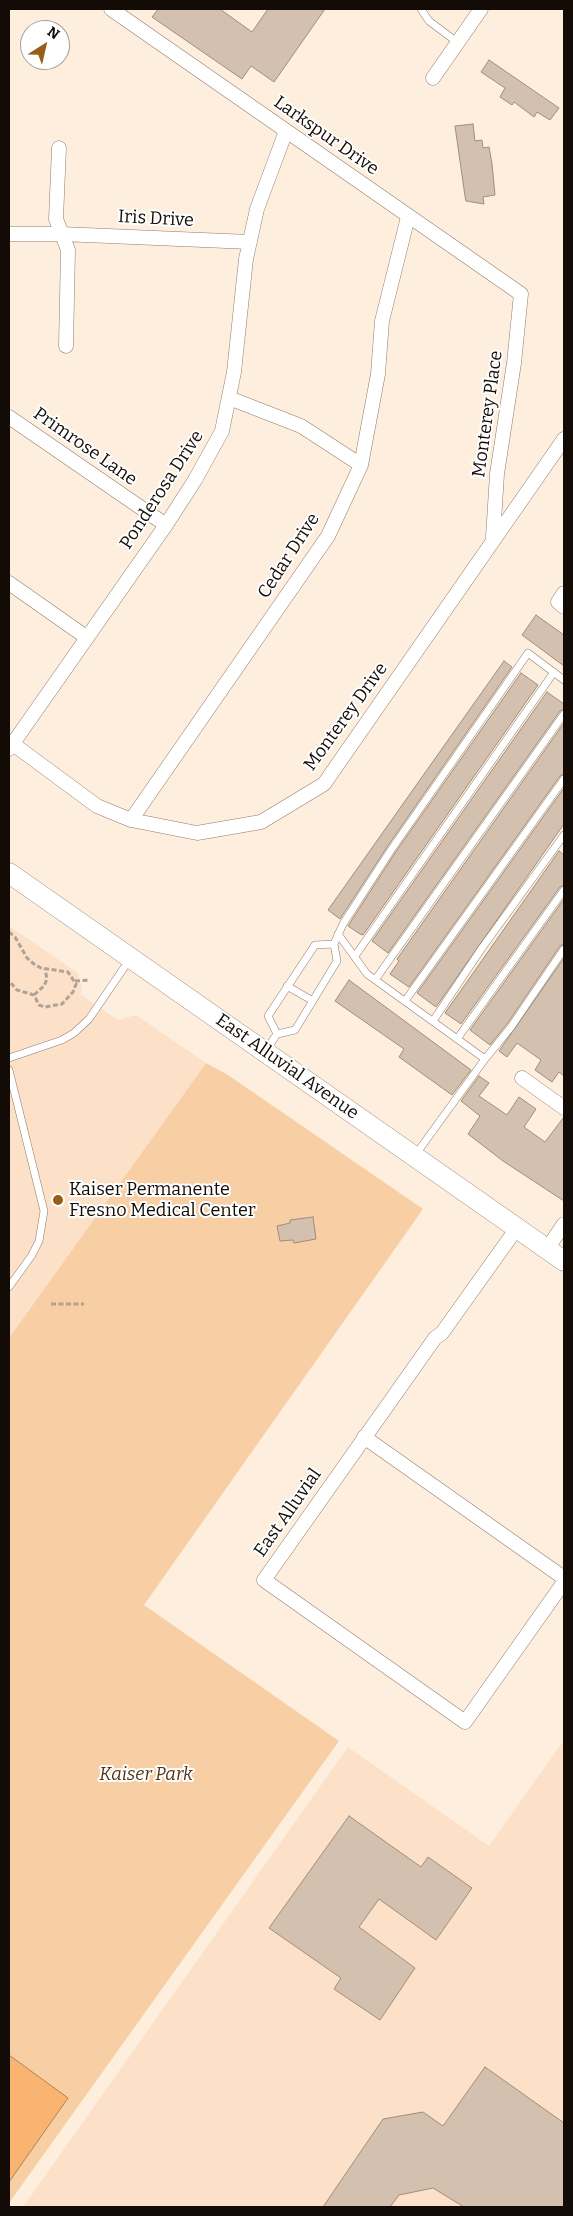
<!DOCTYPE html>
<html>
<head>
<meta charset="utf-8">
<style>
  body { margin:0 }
  #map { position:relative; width:573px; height:2216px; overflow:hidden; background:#feeede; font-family:Bitter,serif }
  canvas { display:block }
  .frame { position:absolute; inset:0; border:10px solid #130c06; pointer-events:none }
  .north { position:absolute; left:20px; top:20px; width:50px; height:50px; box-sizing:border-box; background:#fff; border:1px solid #a19e9b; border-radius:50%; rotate:35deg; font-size:14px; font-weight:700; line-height:20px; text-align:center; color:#130c06 }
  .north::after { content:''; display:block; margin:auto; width:18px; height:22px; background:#975e1a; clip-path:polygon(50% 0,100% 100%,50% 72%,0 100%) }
</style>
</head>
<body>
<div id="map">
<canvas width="573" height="2216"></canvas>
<div class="frame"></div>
<div class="north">N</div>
</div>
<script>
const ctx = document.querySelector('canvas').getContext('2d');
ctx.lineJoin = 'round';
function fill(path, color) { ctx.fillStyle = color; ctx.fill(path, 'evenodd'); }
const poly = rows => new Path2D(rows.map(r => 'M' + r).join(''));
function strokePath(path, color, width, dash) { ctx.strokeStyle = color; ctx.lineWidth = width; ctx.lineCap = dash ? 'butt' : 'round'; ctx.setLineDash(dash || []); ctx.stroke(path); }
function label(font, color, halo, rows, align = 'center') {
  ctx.font = font + ' Bitter,serif'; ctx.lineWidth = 4; ctx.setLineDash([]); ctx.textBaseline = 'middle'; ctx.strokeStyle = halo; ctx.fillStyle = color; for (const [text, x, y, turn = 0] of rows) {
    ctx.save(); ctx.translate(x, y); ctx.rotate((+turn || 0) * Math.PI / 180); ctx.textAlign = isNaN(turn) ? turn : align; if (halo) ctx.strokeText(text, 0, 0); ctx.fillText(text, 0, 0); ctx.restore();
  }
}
fill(poly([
  [9,926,78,973,82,989,80,994,118,1020,136,1015,206,1063,9,1338],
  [564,1740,564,2207,23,2207,348,1747,489,1846]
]), '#fce1c8');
fill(poly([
  [206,1063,228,1075,423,1209,144,1605,339,1741,9,2203,9,1338]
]), '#f8cea5');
const water = poly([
  [9,2055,68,2098,9,2182,9,2055]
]);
fill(water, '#f8b470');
strokePath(water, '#b38250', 1);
const building = poly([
  [158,9,220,9,252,32,268,9,325,9,274,82,251,66,242,79,152,17,158,9],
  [489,60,559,108,550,120,537,112,534,117,514,102,512,105,500,97,505,88,481,72,489,60],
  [473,124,475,141,482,140,483,148,489,147,492,164,495,195,483,197,484,204,466,201,465,196,455,126,473,124],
  [536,615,564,635,564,666,522,635,536,615],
  [504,661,512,667,387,847,340,919,328,910,504,661],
  [521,673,538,685,363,935,360,934,348,926,395,853,521,673],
  [547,692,564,704,564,709,560,711,388,953,372,941,547,692],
  [564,723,564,774,560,776,409,987,390,974,399,961,397,959,564,723],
  [564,788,564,824,436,1007,417,993,564,788],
  [559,851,564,855,564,885,560,887,461,1024,445,1013,559,851],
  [564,899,564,944,560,946,507,1024,490,1045,470,1030,564,899],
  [564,958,564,1076,559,1072,552,1082,535,1070,541,1060,517,1043,507,1057,499,1051,564,958],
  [349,980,471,1070,452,1095,399,1057,404,1049,335,1001,349,980],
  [479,1076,489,1083,479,1096,507,1115,519,1097,536,1109,524,1127,545,1142,564,1117,564,1201,503,1161,468,1134,480,1116,461,1101,479,1076],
  [313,1217,316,1239,294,1243,293,1240,280,1241,277,1226,290,1223,290,1220,313,1217],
  [349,1816,421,1867,428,1857,472,1888,436,1940,379,1899,359,1927,415,1968,380,2020,334,1989,341,1978,269,1928,349,1816],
  [485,2067,564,2123,564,2207,464,2207,433,2188,399,2195,390,2207,323,2207,383,2119,423,2112,443,2126,485,2067]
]);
fill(building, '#d4c0ae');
strokePath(building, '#a08d7b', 1);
const service = poly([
  [421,9,429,21,457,42],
  [338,934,367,974,485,1059,511,1027,564,949],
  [334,944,343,924,391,850,528,653,564,680],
  [355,956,554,672],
  [375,980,564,714],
  [287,986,313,1001],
  [405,1001,564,779],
  [433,1021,482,948,564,835],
  [457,1039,564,890],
  [266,1050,277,1034,295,1030,337,961,334,944,315,945,268,1016,277,1034],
  [9,1058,62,1040,74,1033,89,1019,130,959],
  [9,1070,44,1211,39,1241,32,1255,9,1287],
  [416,1154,485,1059]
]);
const minor = poly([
  [111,9,521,294,514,363,497,474,493,537],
  [433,78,481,9],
  [59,148,56,219,68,250,66,346],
  [9,234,61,234,250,242],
  [229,398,301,426,361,465],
  [9,417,166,525],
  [9,583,86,637],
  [564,593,558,602,564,607],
  [13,744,97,806,131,820,197,833,261,822,324,784,564,439],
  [9,749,166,525,195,480,222,431,234,372,246,259,257,209,286,131],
  [131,820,328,536,361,465,378,374,382,321,408,217],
  [522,1078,564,1108],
  [517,1228,442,1333,435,1338,264,1580,465,1722,564,1582],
  [547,1249,564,1224],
  [364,1437,564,1578]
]);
const secondary = poly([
  [9,873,564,1261]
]);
strokePath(service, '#8f7d6c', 8);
strokePath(minor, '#8f7d6c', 15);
strokePath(secondary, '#8f7d6c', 21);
strokePath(poly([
  [9,932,15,937,27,958,34,964,41,968,68,972,76,984,73,992,62,1004,45,1007,39,1005,34,995,17,990,9,981],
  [75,981,90,980],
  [34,995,44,986,47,979,45,969],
  [51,1304,84,1304]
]), '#afa296', 3, [5, 2.5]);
strokePath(service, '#fff', 7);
strokePath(minor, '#fff', 14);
strokePath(secondary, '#fff', 20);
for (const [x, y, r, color] of [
  [58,1200,6,"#975e1a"]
]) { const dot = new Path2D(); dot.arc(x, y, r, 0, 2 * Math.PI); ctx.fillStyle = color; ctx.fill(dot); strokePath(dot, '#fff', 2); }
label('18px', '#130c06', '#fff', [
  ["Larkspur Drive",326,136,35],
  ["Iris Drive",156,219,3],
  ["Monterey Place",488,414,-82],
  ["Primrose Lane",85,447,35],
  ["Ponderosa Drive",162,490,-57],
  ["Cedar Drive",289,556,-57],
  ["Monterey Drive",346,717,-54],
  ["East Alluvial Avenue",287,1067,35],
  ["East Alluvial",288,1513,-55]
]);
label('18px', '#130c06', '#fff', [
  ["Kaiser Permanente",69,1190],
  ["Fresno Medical Center",69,1211]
], 'left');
label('italic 18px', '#513518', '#fff', [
  ["Kaiser Park",146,1775]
]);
</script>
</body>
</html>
